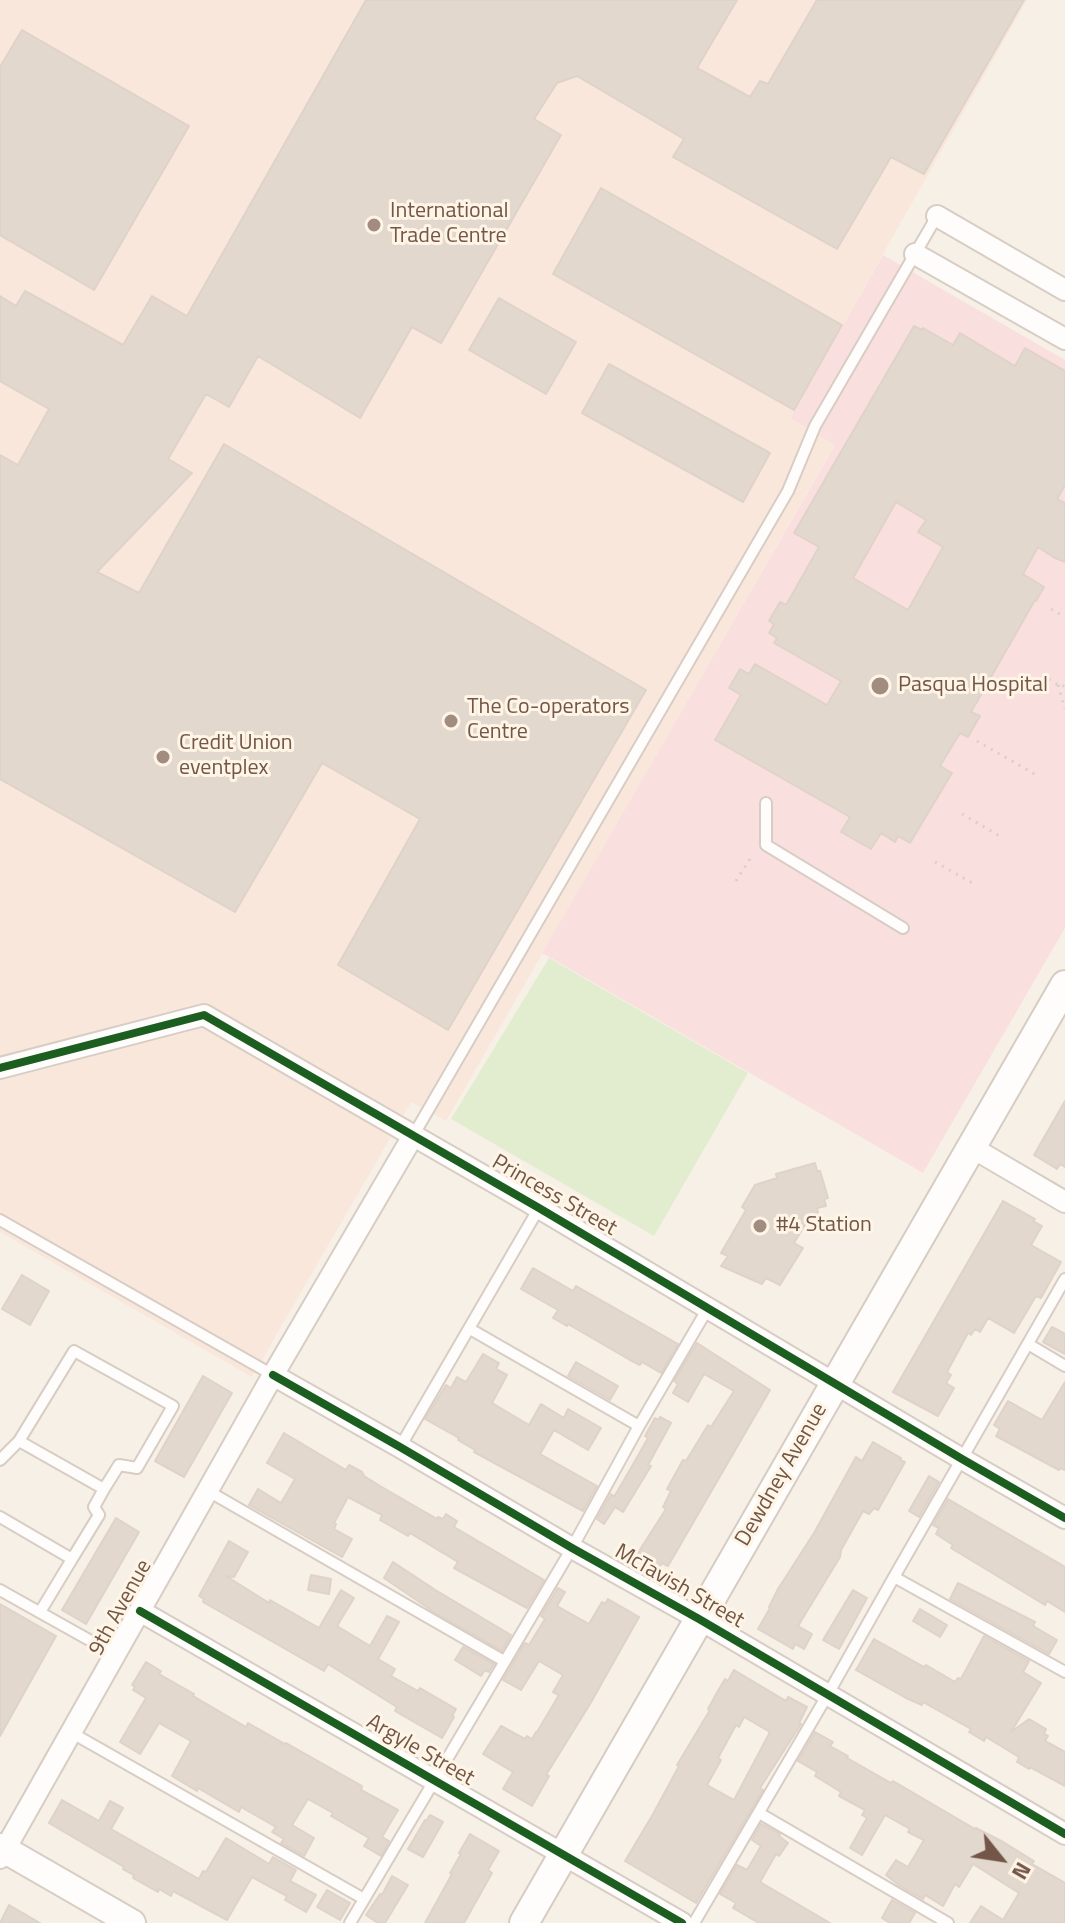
<!DOCTYPE html>
<html>
<head>
<meta charset="utf-8">
<style>
  body { margin:0 }
  #map { position:relative; width:1065px; height:1923px; overflow:hidden; background:#f7f0e6; font-family:"Titillium Web",sans-serif }
  canvas { display:block }
  .north { position:absolute; left:961px; top:1819px; width:80px; height:80px; -webkit-text-stroke:6px #fff5e6; paint-order:stroke; rotate:120deg; font-size:22px; font-weight:700; line-height:32px; text-align:center; color:#735647 }
  .north::after { content:''; display:block; margin:auto; width:28px; height:36px; background:#735647; clip-path:polygon(50% 0,100% 100%,50% 72%,0 100%) }
</style>
</head>
<body>
<div id="map">
<canvas width="1065" height="1923"></canvas>
<div class="north">N</div>
</div>
<script>
const ctx = document.querySelector('canvas').getContext('2d');
ctx.lineJoin = 'round';
function fill(path, color) { ctx.fillStyle = color; ctx.fill(path, 'evenodd'); }
const poly = rows => new Path2D(rows.map(r => 'M' + r).join(''));
function strokePath(path, color, width, dash) { ctx.strokeStyle = color; ctx.lineWidth = width; ctx.lineCap = dash ? 'butt' : 'round'; ctx.setLineDash(dash || []); ctx.stroke(path); }
function label(font, color, halo, rows, align = 'center') {
  ctx.font = font + ' "Titillium Web",sans-serif'; ctx.lineWidth = 6; ctx.setLineDash([]); ctx.textBaseline = 'middle'; ctx.strokeStyle = halo; ctx.fillStyle = color; for (const [text, x, y, turn = 0] of rows) {
    ctx.save(); ctx.translate(x, y); ctx.rotate((+turn || 0) * Math.PI / 180); ctx.textAlign = isNaN(turn) ? turn : align; if (halo) ctx.strokeText(text, 0, 0); ctx.fillText(text, 0, 0); ctx.restore();
  }
}
fill(poly([
  [0,0,1027,0,790,418,835,444,446,1121,411,1102,252,1377,0,1232]
]), '#fae7dc');
fill(poly([
  [883,255,1065,360,1065,928,923,1173,542,953,835,445,790,418]
]), '#f9e0de');
fill(poly([
  [549,958,748,1073,654,1236,451,1119]
]), '#e2edd0');
const building = poly([
  [366,0,737,0,697,68,750,97,760,81,768,84,817,0,1024,0,924,174,891,157,837,249,673,157,684,139,577,76,557,83,534,119,561,135,441,343,412,327,360,418,258,356,229,407,206,394,168,459,192,473,97,572,139,593,224,444,646,690,448,1030,338,965,420,819,322,763,235,912,0,779,0,455,18,465,49,409,0,381,0,296,16,306,25,291,123,345,152,296,187,316,366,0],
  [22,30,189,126,94,290,0,235,0,67,22,30],
  [601,188,842,325,794,410,553,274,601,188],
  [499,298,576,342,546,394,469,350,499,298],
  [914,326,922,330,923,328,953,345,960,333,1015,366,1025,348,1065,371,1065,485,1057,499,1065,503,1065,562,1053,557,1038,547,1023,574,1044,587,1036,601,1035,600,971,712,980,716,968,737,960,733,940,766,952,773,910,843,898,836,895,842,881,833,871,849,841,832,850,817,715,740,741,695,729,688,740,669,749,674,755,664,827,705,841,681,774,643,777,638,769,633,774,624,769,621,780,602,786,605,819,547,794,533,914,326],
  [896,502,926,520,918,532,943,547,908,610,853,578,896,502],
  [609,364,770,453,743,502,582,413,609,364],
  [1065,1101,1065,1167,1060,1164,1057,1169,1034,1155,1065,1101],
  [815,1163,817,1171,820,1171,828,1198,824,1199,826,1206,817,1208,818,1213,811,1215,794,1243,803,1248,780,1285,766,1278,762,1284,721,1266,728,1256,721,1253,746,1210,742,1207,755,1185,777,1178,776,1174,815,1163],
  [1003,1201,1035,1219,1033,1221,1042,1226,1031,1245,1061,1262,1041,1298,1036,1296,1014,1333,988,1318,980,1332,975,1329,971,1335,968,1333,947,1372,951,1375,946,1383,954,1388,938,1416,893,1392,1003,1201],
  [533,1268,573,1291,576,1286,678,1344,661,1373,642,1362,640,1365,630,1360,568,1324,567,1326,553,1318,558,1310,521,1289,533,1268],
  [22,1275,49,1291,30,1325,2,1309,22,1275],
  [1052,1327,1065,1334,1065,1354,1043,1342,1052,1327],
  [697,1343,770,1390,668,1566,662,1563,657,1572,634,1559,666,1509,663,1507,671,1491,667,1489,683,1460,686,1461,708,1425,711,1427,734,1391,704,1374,688,1402,673,1393,678,1384,674,1381,697,1343],
  [483,1354,499,1363,496,1369,507,1375,492,1403,529,1425,541,1404,564,1418,568,1409,601,1428,588,1450,554,1430,540,1454,597,1486,583,1511,474,1452,475,1450,458,1440,459,1438,425,1419,446,1385,451,1388,457,1377,466,1382,483,1354],
  [576,1362,618,1386,610,1400,568,1376,576,1362],
  [203,1376,232,1393,184,1477,155,1461,203,1376],
  [1065,1382,1065,1470,1060,1468,1059,1470,996,1436,1000,1429,994,1425,1008,1401,1042,1420,1065,1382],
  [660,1417,671,1423,648,1465,651,1466,623,1512,615,1507,604,1524,597,1519,611,1494,614,1497,631,1468,648,1438,645,1436,655,1418,658,1420,660,1417],
  [284,1433,346,1470,349,1465,362,1472,364,1476,380,1486,437,1519,438,1517,443,1519,446,1514,457,1521,454,1527,544,1580,527,1608,454,1568,458,1562,410,1533,408,1536,380,1520,382,1515,348,1497,334,1523,336,1524,334,1529,352,1539,342,1557,249,1505,258,1489,281,1503,295,1479,267,1463,284,1433],
  [873,1442,901,1458,900,1460,905,1462,878,1510,874,1508,869,1514,863,1511,841,1550,840,1557,798,1626,812,1634,804,1649,795,1644,793,1649,758,1629,770,1608,769,1607,778,1589,814,1533,856,1457,862,1461,873,1442],
  [929,1476,939,1482,919,1517,909,1511,929,1476],
  [948,1499,1065,1567,1065,1612,1047,1601,1045,1605,951,1548,953,1545,936,1534,939,1528,933,1525,948,1499],
  [116,1518,139,1532,86,1624,62,1610,116,1518],
  [229,1541,248,1552,234,1577,226,1576,269,1603,270,1600,319,1628,341,1590,354,1598,337,1626,370,1646,387,1616,399,1622,378,1659,395,1669,391,1676,418,1691,420,1688,456,1709,452,1716,454,1717,442,1738,395,1711,397,1707,328,1664,324,1671,203,1602,204,1599,199,1596,229,1541],
  [393,1562,437,1591,511,1635,502,1651,434,1612,384,1578,393,1562],
  [311,1575,331,1579,329,1594,308,1590,311,1575],
  [958,1583,1035,1622,1033,1626,1057,1640,1049,1654,950,1599,958,1583],
  [558,1588,565,1592,557,1606,589,1624,602,1602,605,1604,608,1599,639,1617,590,1704,546,1775,549,1776,532,1806,503,1789,513,1772,483,1754,501,1726,525,1739,527,1736,532,1739,536,1732,537,1732,559,1695,553,1692,563,1675,539,1661,521,1690,503,1680,525,1643,529,1645,545,1619,541,1616,558,1588],
  [853,1590,867,1598,839,1649,823,1640,853,1590],
  [0,1604,56,1636,0,1736,0,1604],
  [920,1609,947,1625,940,1637,913,1621,920,1609],
  [984,1636,1029,1661,1023,1672,1041,1683,1011,1732,1029,1719,1046,1729,1044,1734,1048,1736,1045,1741,1065,1752,1065,1786,1030,1767,1029,1769,1017,1762,1019,1757,986,1737,984,1741,969,1732,971,1729,923,1702,922,1705,906,1698,856,1670,874,1639,924,1667,926,1665,955,1682,958,1678,961,1679,984,1636],
  [463,1647,494,1664,489,1672,485,1670,481,1676,455,1660,463,1647],
  [146,1662,161,1671,159,1674,194,1694,193,1696,246,1727,248,1723,285,1744,286,1743,362,1786,361,1790,398,1810,382,1837,389,1841,381,1856,364,1846,369,1838,331,1816,333,1813,308,1799,292,1825,314,1838,304,1856,281,1843,284,1839,272,1832,276,1827,241,1807,239,1812,198,1788,197,1791,172,1776,191,1741,159,1723,140,1754,120,1742,146,1698,133,1690,135,1687,132,1685,146,1662],
  [734,1670,786,1701,788,1697,807,1707,799,1723,801,1724,760,1788,763,1790,696,1903,625,1861,652,1816,679,1766,677,1765,710,1710,708,1709,719,1689,725,1679,728,1681,734,1670],
  [744,1717,770,1732,734,1800,707,1785,721,1760,718,1758,736,1725,739,1727,744,1717],
  [815,1732,833,1742,830,1746,848,1756,847,1758,891,1783,893,1781,975,1829,976,1828,1003,1842,1034,1861,1032,1864,1065,1883,1065,1923,970,1923,981,1906,1003,1920,1019,1893,973,1864,959,1887,955,1884,943,1906,925,1895,923,1899,900,1886,886,1875,896,1860,908,1867,924,1840,908,1832,910,1829,885,1815,862,1855,850,1848,867,1818,862,1815,865,1810,839,1796,841,1792,815,1776,817,1772,798,1761,815,1732],
  [62,1800,99,1821,110,1801,123,1808,111,1829,199,1879,203,1871,206,1872,226,1838,269,1864,273,1857,296,1870,290,1881,316,1895,306,1912,285,1900,287,1896,252,1877,227,1920,173,1891,171,1896,159,1889,158,1892,133,1878,134,1875,123,1869,124,1867,49,1823,62,1800],
  [430,1815,443,1822,423,1857,408,1849,425,1820,426,1821,430,1815],
  [761,1824,780,1834,779,1836,788,1843,779,1856,776,1854,760,1882,830,1923,759,1923,733,1908,736,1903,720,1894,737,1865,747,1870,761,1846,752,1840,761,1824],
  [470,1834,499,1851,488,1870,492,1873,464,1923,425,1923,452,1874,450,1873,461,1854,459,1853,470,1834],
  [392,1876,408,1885,385,1923,378,1923,366,1915,380,1894,382,1895,392,1876],
  [327,1890,350,1903,340,1920,317,1907,327,1890],
  [892,1900,915,1913,909,1923,890,1923,882,1918,892,1900],
  [9,1905,40,1923,0,1923,9,1905]
]);
fill(building, '#e3d8ce');
strokePath(building, '#dfd3c9', 2);
const service = poly([
  [766,803,766,845,903,928],
  [413,1136,788,491,815,426,937,216],
  [0,1220,273,1375],
  [470,1329,639,1426],
  [1028,1344,1065,1366],
  [19,1441,104,1489],
  [400,1447,539,1208],
  [0,1460,19,1441,74,1351,173,1406,137,1468,119,1465,104,1489,94,1507,99,1515,72,1559],
  [208,1491,504,1661],
  [0,1517,72,1559,40,1612],
  [894,1577,1065,1672],
  [0,1590,116,1655],
  [72,1733,364,1899],
  [759,1813,948,1923],
  [350,1923,572,1548,639,1426,708,1308],
  [694,1923,828,1694,894,1577,1065,1279]
]);
const minor = poly([
  [937,216,1065,290],
  [915,254,1065,339],
  [0,1068,204,1015,539,1208,962,1459,1065,1518],
  [971,1147,1065,1202],
  [273,1375,400,1447,572,1548,699,1619,1065,1834],
  [140,1611,682,1923],
  [0,1858,273,1375,413,1136]
]);
const tertiary = poly([
  [0,1847,132,1923]
]);
const secondary = poly([
  [524,1923,1065,985]
]);
strokePath(service, '#d8cdc5', 14);
strokePath(minor, '#d8cdc5', 24);
strokePath(tertiary, '#d8cdc5', 30);
strokePath(secondary, '#d6ccc3', 32);
strokePath(poly([
  [1051,609,1065,617],
  [1042,675,1058,685,1061,684,1065,687],
  [1058,685,1065,709],
  [977,741,1038,776],
  [962,814,1003,838],
  [935,862,976,885],
  [736,881,753,854]
]), '#d9d0cb', 3, [2, 6]);
strokePath(service, '#fefdfb', 10);
strokePath(minor, '#fefdfb', 20);
strokePath(tertiary, '#fefdfb', 26);
strokePath(secondary, '#fefdfb', 28);
strokePath(poly([
  [0,1068,204,1015,539,1208,962,1459,1065,1518],
  [273,1375,400,1447,572,1548,699,1619,1065,1834],
  [140,1611,682,1923]
]), '#1b5e20', 8);
for (const [x, y, r, color] of [
  [374,225,8,"#a18c7f"],
  [880,686,10,"#a18c7f"],
  [451,721,8,"#a18c7f"],
  [163,757,8,"#a18c7f"],
  [760,1226,8,"#a18c7f"]
]) { const dot = new Path2D(); dot.arc(x, y, r, 0, 2 * Math.PI); ctx.fillStyle = color; ctx.fill(dot); strokePath(dot, '#fff5e6', 3); }
label('22px', '#735647', '#fff5e6', [
  ["International",390,212],
  ["Trade Centre",390,237],
  ["Pasqua Hospital",898,686],
  ["The Co-operators",467,708],
  ["Centre",467,733],
  ["Credit Union",179,744],
  ["eventplex",179,769],
  ["#4 Station",776,1226]
], 'left');
label('22px', '#735647', '#fff5e6', [
  ["Princess Street",554,1196,30],
  ["Dewdney Avenue",782,1475,-60],
  ["McTavish Street",679,1587,30],
  ["9th Avenue",121,1608,-61],
  ["Argyle Street",420,1751,30]
]);
</script>
</body>
</html>
